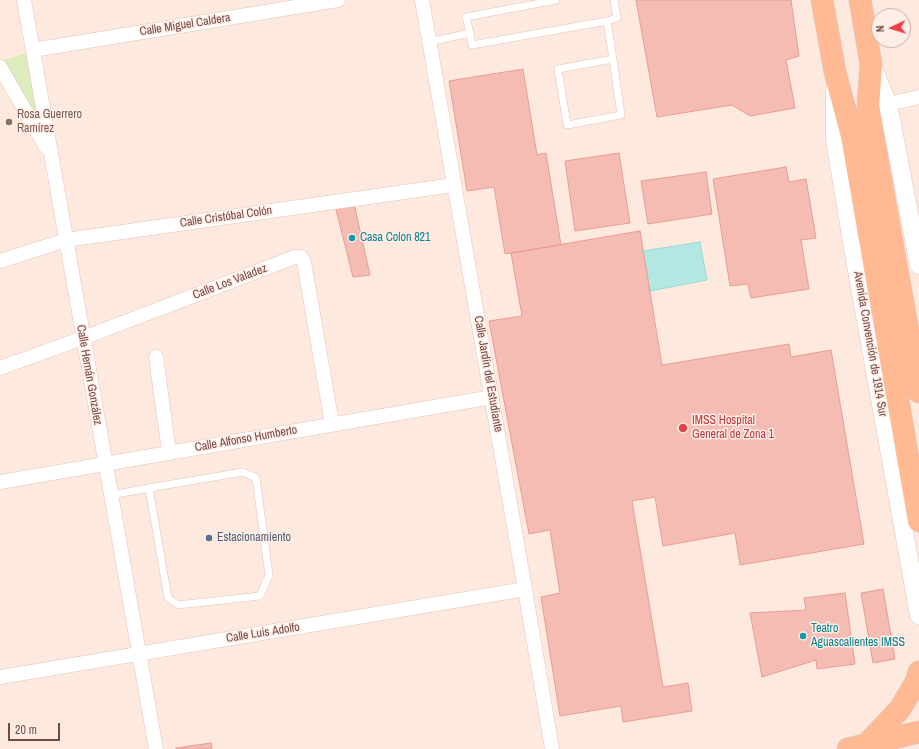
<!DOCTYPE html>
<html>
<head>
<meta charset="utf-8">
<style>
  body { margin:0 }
  #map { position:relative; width:919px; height:749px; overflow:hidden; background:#fee9de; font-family:"Archivo Narrow",sans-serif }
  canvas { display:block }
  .north { position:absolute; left:871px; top:8px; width:40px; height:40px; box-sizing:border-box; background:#ffeee6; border:1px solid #c8aca6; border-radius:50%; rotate:266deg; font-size:11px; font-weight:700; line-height:16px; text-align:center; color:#754945 }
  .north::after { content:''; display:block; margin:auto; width:14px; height:18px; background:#f13a43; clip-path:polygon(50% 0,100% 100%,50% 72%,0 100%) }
  .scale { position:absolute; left:8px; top:723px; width:52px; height:18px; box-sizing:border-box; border:2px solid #754945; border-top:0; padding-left:5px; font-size:12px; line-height:14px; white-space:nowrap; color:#754945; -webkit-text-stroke:3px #ffeee6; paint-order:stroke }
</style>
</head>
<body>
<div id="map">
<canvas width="919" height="749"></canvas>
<div class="north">N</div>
<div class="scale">20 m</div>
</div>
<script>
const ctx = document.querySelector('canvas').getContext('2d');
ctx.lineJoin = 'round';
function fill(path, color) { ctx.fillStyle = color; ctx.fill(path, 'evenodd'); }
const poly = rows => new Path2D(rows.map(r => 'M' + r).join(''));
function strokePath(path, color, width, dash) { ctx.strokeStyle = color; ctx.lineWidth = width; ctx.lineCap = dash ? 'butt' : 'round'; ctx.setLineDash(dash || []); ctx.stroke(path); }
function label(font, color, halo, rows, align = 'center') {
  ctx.font = font + ' "Archivo Narrow",sans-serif'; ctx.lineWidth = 3; ctx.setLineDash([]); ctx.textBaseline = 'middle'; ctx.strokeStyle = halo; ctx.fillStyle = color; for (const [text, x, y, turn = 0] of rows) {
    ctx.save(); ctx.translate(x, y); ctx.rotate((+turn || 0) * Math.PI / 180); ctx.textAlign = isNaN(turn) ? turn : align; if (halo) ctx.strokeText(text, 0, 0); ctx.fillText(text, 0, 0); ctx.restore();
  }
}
fill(poly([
  [30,52,48,146,4,60]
]), '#ddecbc');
const water = poly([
  [700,242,707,280,650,291,643,251,700,242]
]);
fill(water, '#b2e8e1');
strokePath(water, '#97dbd3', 1);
const building = poly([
  [636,0,791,0,799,56,786,60,795,108,750,116,732,105,657,117,636,0],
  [523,69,537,155,546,153,561,245,505,254,494,187,467,191,449,81,523,69],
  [619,153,630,223,575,231,565,161,619,153],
  [786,167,789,182,806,179,816,238,801,240,809,289,751,298,748,284,730,286,713,179,786,167],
  [706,172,712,214,648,224,641,181,706,172],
  [353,199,370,275,353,277,334,202,353,199],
  [640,231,662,365,789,344,791,357,831,350,864,544,740,565,735,533,663,546,655,497,632,501,663,687,688,683,692,711,623,722,621,706,560,716,541,597,560,593,550,530,529,534,489,321,522,316,511,253,640,231],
  [883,589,895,659,873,663,861,593,883,589],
  [845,593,855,664,817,669,816,660,762,677,750,613,806,610,804,598,845,593],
  [211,743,212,749,176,749,176,748,211,743]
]);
fill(building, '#f5bcb4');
strokePath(building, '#e99c93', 1);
const service = poly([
  [470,33,472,45,607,21],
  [429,42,470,33,466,17,556,0],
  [613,59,558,69,567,125,621,115,613,59,607,21,617,18,614,0],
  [111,495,149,488,243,472,256,478,269,575,260,596,178,605,168,598,149,488]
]);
const minor = poly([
  [24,0,156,749],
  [422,0,525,589,552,749],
  [33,50,338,0],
  [0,67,46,147],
  [888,104,919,97],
  [0,261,66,240,454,185],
  [156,357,169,452],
  [0,368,83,338,295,257,301,257,304,262,332,424],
  [0,482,492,397],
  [0,677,525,589]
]);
const tertiary = poly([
  [871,64,888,104,919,265],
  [835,91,835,140,854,254,919,615]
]);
const primary = poly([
  [822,0,835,72,852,136,919,521],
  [860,0,871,64,868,108,919,392],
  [866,745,900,709,916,682,919,672],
  [848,749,919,732]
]);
strokePath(service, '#e4c4bd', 8);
strokePath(minor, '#e4c4bd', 15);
strokePath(tertiary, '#e4c4bd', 19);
strokePath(primary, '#d8cccb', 23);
strokePath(service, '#fff', 7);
strokePath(minor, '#fff', 14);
strokePath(tertiary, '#fff', 18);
strokePath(primary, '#ffba94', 22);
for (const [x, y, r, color] of [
  [9,122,4,"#8d6e63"],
  [352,238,4,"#0f9aa8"],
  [683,428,5,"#e0444e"],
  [209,538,4,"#5c6f8a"],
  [803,636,4,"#0f9aa8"]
]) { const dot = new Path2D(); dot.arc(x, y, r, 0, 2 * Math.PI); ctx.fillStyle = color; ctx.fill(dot); strokePath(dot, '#ffeee6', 1.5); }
label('12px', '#754945', '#ffeee6', [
  ["Calle Miguel Caldera",185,25,-9],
  ["Calle Cristóbal Colón",226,217,-8],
  ["Calle Los Valadez",230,282,-21],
  ["Avenida Convención de 1914 Sur",870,344,80],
  ["Calle Jardín del Estudiante",488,374,80],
  ["Calle Hernán González",89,375,80],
  ["Calle Alfonso Humberto",246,439,-10],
  ["Calle Luis Adolfo",263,633,-9]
]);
label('12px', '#785e54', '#ffeee6', [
  ["Rosa Guerrero",17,115],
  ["Ramirez",17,129]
], 'left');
label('12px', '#0d838f', '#ffeee6', [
  ["Casa Colon 821",360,238],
  ["Teatro",811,629],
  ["Aguascalientes IMSS",811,643]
], 'left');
label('12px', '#be3a42', '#ffeee6', [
  ["IMSS Hospital",692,421],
  ["General de Zona 1",692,435]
], 'left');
label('12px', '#4e5e75', '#ffeee6', [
  ["Estacionamiento",217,538]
], 'left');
</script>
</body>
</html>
